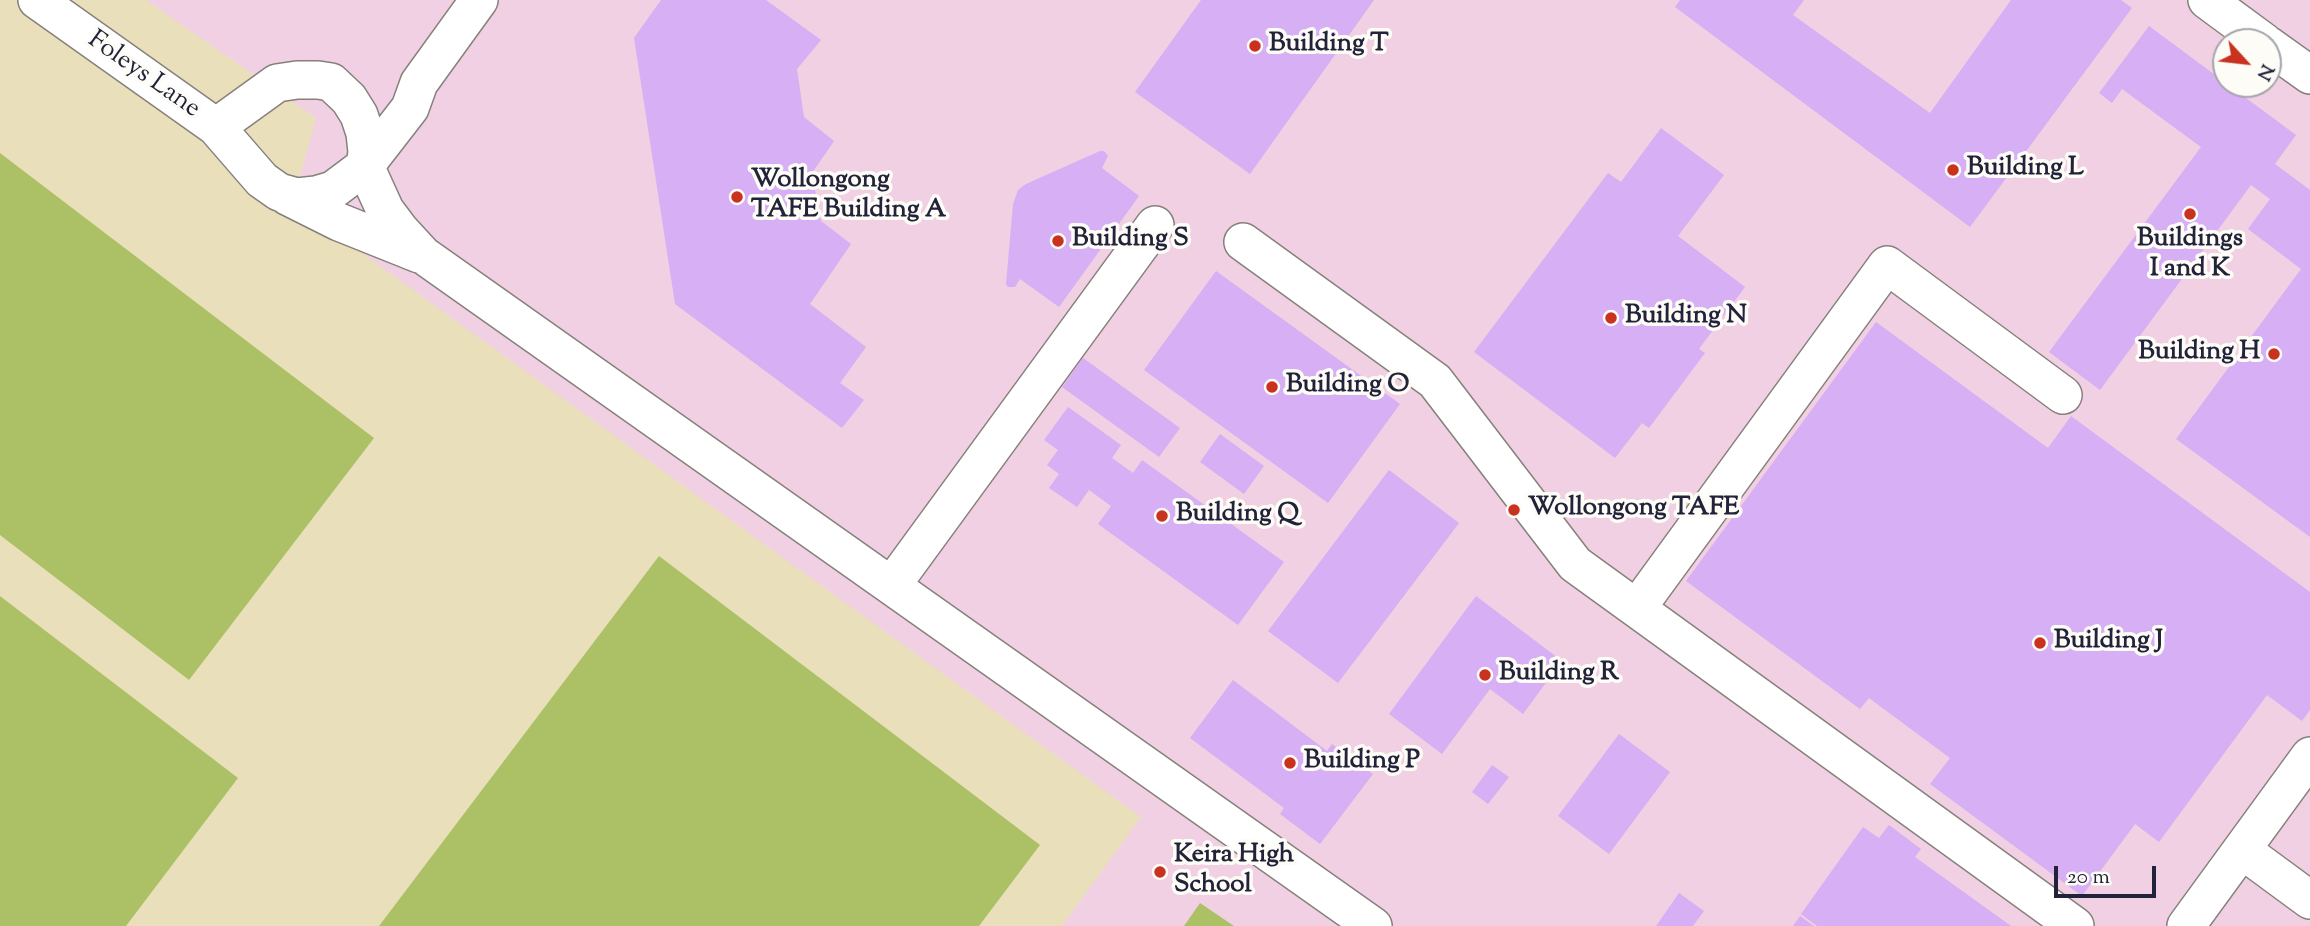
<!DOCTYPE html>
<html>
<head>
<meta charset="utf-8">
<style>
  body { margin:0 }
  #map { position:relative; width:2310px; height:926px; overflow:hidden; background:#eadfbb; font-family:"Sorts Mill Goudy",serif }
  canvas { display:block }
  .north { position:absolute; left:2212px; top:28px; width:70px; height:70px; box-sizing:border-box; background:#fdfcf7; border:2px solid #a5a5ac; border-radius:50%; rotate:117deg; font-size:19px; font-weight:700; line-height:28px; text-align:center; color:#22223b }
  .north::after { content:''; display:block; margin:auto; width:24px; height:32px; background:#c8321e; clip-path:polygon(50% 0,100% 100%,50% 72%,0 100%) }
  .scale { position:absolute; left:2054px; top:866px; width:102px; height:32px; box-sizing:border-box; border:4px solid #22223b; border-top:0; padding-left:9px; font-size:21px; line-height:24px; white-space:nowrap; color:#22223b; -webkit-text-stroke:5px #fdfcf7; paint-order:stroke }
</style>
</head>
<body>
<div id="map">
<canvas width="2310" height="926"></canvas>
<div class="north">N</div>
<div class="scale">20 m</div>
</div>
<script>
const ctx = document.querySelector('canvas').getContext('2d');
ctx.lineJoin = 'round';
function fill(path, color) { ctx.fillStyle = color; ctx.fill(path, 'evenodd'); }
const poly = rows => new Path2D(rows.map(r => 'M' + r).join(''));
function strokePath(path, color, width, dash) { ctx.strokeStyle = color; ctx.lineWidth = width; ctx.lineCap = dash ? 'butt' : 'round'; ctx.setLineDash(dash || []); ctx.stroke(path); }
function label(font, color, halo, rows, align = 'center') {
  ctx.font = font + ' "Sorts Mill Goudy",serif'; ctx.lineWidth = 7; ctx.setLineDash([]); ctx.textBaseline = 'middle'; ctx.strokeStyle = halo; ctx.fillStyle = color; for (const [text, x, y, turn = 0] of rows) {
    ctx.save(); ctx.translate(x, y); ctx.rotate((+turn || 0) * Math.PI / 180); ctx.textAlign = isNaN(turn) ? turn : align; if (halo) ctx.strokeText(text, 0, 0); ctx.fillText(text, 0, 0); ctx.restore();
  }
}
fill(poly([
  [146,0,2310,0,2310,926,1062,926,1141,817,293,203,316,118],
  [2226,42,2268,42,2268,84,2226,84]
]), '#f1d0e3');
fill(poly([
  [0,153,374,438,189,680,0,535],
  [659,556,1040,845,979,926,379,926],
  [0,596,238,778,126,926,0,926],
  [1200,903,1234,926,1184,926]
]), '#acc165');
fill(poly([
  [661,0,766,0,821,40,797,69,804,117,834,141,812,173,821,221,851,244,810,304,866,347,840,383,864,400,842,428,675,304,634,38],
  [1201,0,1374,0,1250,174,1135,92],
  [1680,0,1804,0,1793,15,1930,113,2011,0,2121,0,2132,8,1970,227,1675,7],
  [2149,26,2296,135,2275,164,2310,190,2310,537,2176,439,2301,269,2248,229,2270,199,2251,185,2100,390,2049,352,2201,147,2122,89,2112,103,2099,93],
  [1661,128,1724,175,1678,236,1745,287,1699,349,1705,353,1649,428,1642,423,1615,458,1474,352,1608,173,1621,182],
  [1100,151,1104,151,1108,156,1102,168,1139,196,1059,307,1020,279,1015,287,1008,287,1006,284,1013,204,1018,190,1026,184],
  [1216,271,1400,404,1328,503,1144,370],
  [1876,322,2048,448,2071,416,2310,592,2310,710,2302,721,2267,695,2159,842,2135,824,2082,896,1930,784,1950,758,1869,698,1860,709,1686,581],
  [1083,358,1180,428,1159,457,1062,387],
  [1068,407,1121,445,1112,458,1133,473,1142,460,1284,562,1238,625,1098,524,1111,506,1089,490,1077,507,1049,488,1059,474,1047,465,1058,450,1044,440],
  [1220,434,1264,466,1244,494,1200,462],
  [1389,470,1459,523,1338,683,1268,631],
  [1476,596,1562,661,1523,714,1490,689,1442,754,1389,714],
  [1233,680,1327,751,1332,744,1373,774,1320,844,1280,814,1284,808,1190,738],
  [1619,734,1670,772,1609,854,1558,816],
  [1492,765,1509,777,1488,804,1472,792],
  [1889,825,1921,849,1915,857,2011,926,1817,926,1801,914,1863,827,1879,838],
  [1679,893,1704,911,1693,926,1656,926],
  [1800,916,1814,926,1793,926]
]), '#d6aff4');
const minor = poly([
  [37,0,216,127,262,180,279,192,297,197,316,195,333,190,365,166,410,108,419,83,479,0],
  [2207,0,2264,42],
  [2268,45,2310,75],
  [216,127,277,83,297,80,318,80,331,82,349,99,359,115,365,133,367,152,365,166,385,210,400,230,423,255,1373,926],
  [287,196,339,222,419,254],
  [1243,242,1435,381,1575,564,2075,926],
  [892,585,1155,225],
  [1637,608,1887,265,2063,395],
  [2242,850,2310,900],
  [2186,926,2310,756]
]);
strokePath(minor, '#86807b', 40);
strokePath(minor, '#fff', 37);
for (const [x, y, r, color] of [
  [1255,46,7,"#c8321e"],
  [1953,170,7,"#c8321e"],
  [737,197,7,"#c8321e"],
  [2190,214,7,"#c8321e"],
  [1058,241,7,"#c8321e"],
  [1611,318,7,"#c8321e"],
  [2274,354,7,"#c8321e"],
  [1272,387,7,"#c8321e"],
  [1514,510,7,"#c8321e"],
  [1162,516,7,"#c8321e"],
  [2040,643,7,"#c8321e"],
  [1485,675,7,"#c8321e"],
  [1290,763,7,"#c8321e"],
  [1160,872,7,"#c8321e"]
]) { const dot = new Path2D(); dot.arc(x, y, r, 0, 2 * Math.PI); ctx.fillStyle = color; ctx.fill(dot); strokePath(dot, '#fdfcf7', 2.5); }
label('bold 26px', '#22223b', '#fdfcf7', [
  ["Building T",1269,46],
  ["Building L",1967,170],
  ["Wollongong",751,182],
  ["TAFE Building A",751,212],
  ["Building S",1072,241],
  ["Buildings",2190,241,"center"],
  ["I and K",2190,271,"center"],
  ["Building N",1625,318],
  ["Building H",2260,354,"right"],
  ["Building O",1286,387],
  ["Wollongong TAFE",1528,510],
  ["Building Q",1176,516],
  ["Building J",2054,643],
  ["Building R",1499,675],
  ["Building P",1304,763],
  ["Keira High",1174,857],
  ["School",1174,887]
], 'left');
label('26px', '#22223b', '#fdfcf7', [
  ["Foleys Lane",143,76,35]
]);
</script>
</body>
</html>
